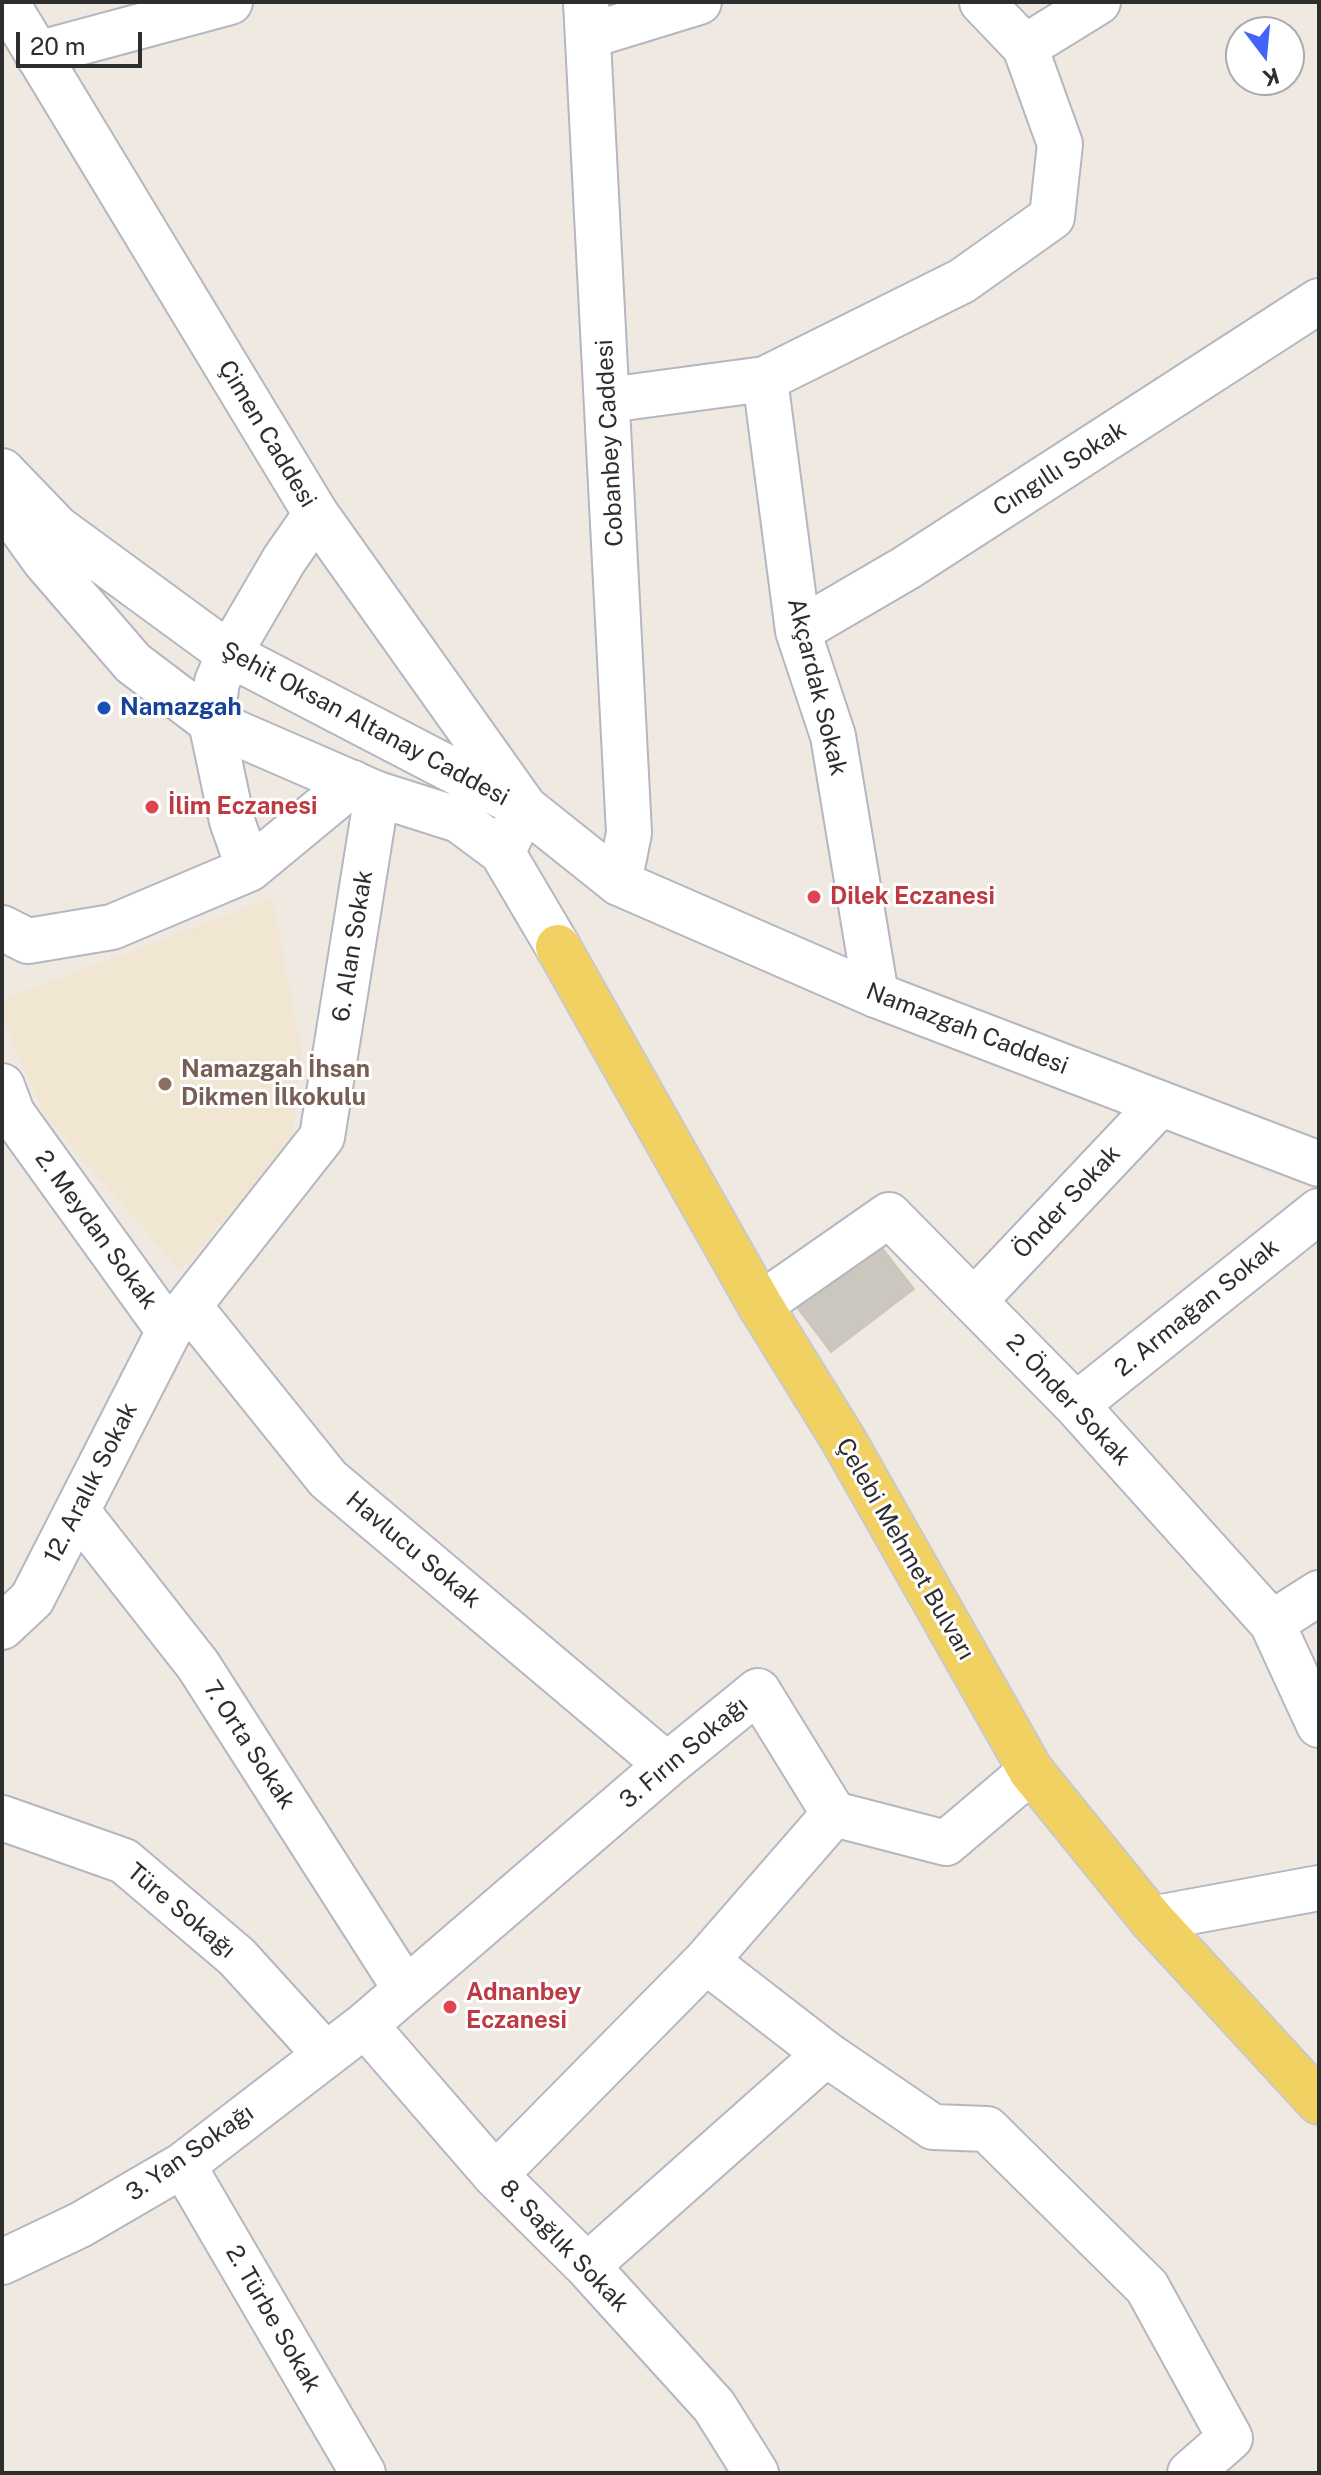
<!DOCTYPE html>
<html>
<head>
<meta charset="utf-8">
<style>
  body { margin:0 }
  #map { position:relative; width:1321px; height:2475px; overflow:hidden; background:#efe9e1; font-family:"Public Sans",sans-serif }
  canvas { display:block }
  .frame { position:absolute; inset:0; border:4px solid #2e2e2e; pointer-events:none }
  .north { position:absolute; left:1225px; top:16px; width:80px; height:80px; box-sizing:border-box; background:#fff; border:2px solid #ababab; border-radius:50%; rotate:164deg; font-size:22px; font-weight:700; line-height:32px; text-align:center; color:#2e2e2e }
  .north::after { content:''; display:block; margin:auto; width:28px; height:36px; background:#4264fb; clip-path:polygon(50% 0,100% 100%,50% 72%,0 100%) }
  .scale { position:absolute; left:16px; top:32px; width:126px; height:36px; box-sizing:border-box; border:4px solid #2e2e2e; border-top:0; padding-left:10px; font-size:24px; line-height:28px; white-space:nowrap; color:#2e2e2e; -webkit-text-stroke:6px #fff; paint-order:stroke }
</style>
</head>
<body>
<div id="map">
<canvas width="1321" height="2475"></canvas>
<div class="frame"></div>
<div class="north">K</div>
<div class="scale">20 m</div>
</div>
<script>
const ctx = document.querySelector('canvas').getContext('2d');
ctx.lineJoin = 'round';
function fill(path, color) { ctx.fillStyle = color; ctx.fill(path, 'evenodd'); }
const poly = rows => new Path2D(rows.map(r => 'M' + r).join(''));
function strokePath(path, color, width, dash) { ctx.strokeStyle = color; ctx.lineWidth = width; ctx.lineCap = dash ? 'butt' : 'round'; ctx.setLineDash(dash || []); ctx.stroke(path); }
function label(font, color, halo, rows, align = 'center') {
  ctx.font = font + ' "Public Sans",sans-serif'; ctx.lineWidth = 6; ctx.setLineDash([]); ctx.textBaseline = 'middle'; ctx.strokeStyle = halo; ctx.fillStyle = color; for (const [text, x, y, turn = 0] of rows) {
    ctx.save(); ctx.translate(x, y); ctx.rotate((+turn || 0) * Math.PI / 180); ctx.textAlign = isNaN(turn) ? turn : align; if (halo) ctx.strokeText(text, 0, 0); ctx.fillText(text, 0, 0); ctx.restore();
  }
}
fill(poly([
  [272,898,302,1054,292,1142,180,1271,44,1114,2,1018,2,1000]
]), '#f0e6d1');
const building = poly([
  [872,1235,914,1289,831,1352,790,1298,872,1235]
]);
fill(building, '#cbc7bf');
strokePath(building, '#cbc5ba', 2);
const minor = poly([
  [586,2,629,833,619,883],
  [982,2,1025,47],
  [588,36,699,2],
  [37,54,230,2],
  [765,379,798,631,833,736,876,995],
  [608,400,765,379,962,281,1052,217,1060,144,1025,47,1098,2],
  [798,631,906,568,1319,301],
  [211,722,232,821,249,869],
  [2,928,28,941,112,927,249,869,353,783],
  [2,1086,12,1113,169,1331],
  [974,1301,1160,1104],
  [760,1305,889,1215,1076,1405,1272,1623,1319,1725],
  [189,1306,328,1479,667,1765],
  [1076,1405,1319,1211],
  [77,1511,198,1665,406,1990],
  [1272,1623,1319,1593],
  [2,1627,32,1599,169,1331,322,1137,377,794],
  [2,1818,124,1861,237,1957,326,2055],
  [1151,1919,1319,1888],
  [706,1961,826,2054,933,2127,987,2129,1147,2287,1230,2438,1190,2473],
  [365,2025,495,2175,587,2266,714,2406,756,2473],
  [183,2165,363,2473],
  [495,2175,706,1961,834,1814],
  [2,2262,80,2225,183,2165,365,2025,667,1765,758,1691,834,1814,946,1843,1031,1771],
  [587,2266,826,2054]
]);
const secondary = poly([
  [6,2,316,514,525,808,502,852],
  [2,471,57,528,229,654,525,808,619,883,876,995,1319,1164],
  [3,503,45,561,133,663,211,722,377,794,459,820,502,852,558,947],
  [211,722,217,682,229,654,284,560,316,514]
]);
const primary = poly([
  [558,947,760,1305,844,1441,1031,1771,1151,1919,1319,2102]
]);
strokePath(minor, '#b4b7c1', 48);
strokePath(secondary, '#b4b7c1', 48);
strokePath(primary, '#c9c9c9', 48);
strokePath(minor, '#fff', 44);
strokePath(secondary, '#fff', 44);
strokePath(primary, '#f2d163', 44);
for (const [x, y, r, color] of [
  [104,708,8,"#1a4fb4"],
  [152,807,8,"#e0444e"],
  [814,897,8,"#e0444e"],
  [165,1084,8,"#8d6e63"],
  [450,2007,8,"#e0444e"]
]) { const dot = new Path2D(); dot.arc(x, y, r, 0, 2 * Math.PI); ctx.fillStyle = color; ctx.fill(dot); strokePath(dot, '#fff', 3); }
label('24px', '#2e2e2e', '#fff', [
  ["Çimen Caddesi",267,434,59],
  ["Cobanbey Caddesi",610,443,-93],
  ["Cıngıllı Sokak",1060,469,-33],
  ["Akçardak Sokak",817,687,76],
  ["Şehit Oksan Altanay Caddesi",365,724,28],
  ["6. Alan Sokak",353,946,-81],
  ["Namazgah Caddesi",967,1029,21],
  ["Önder Sokak",1067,1202,-47],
  ["2. Meydan Sokak",96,1230,54],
  ["2. Armağan Sokak",1197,1308,-39],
  ["2. Önder Sokak",1068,1400,47],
  ["12. Aralık Sokak",91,1483,-63],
  ["Çelebi Mehmet Bulvarı",905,1549,60],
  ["Havlucu Sokak",413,1550,40],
  ["7. Orta Sokak",249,1745,57],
  ["3. Fırın Sokağı",684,1753,-40],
  ["Türe Sokağı",181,1911,40],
  ["3. Yan Sokağı",190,2153,-35],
  ["8. Sağlık Sokak",564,2246,46],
  ["2. Türbe Sokak",273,2319,60]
]);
label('bold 24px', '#164399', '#fff', [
  ["Namazgah",120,708]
], 'left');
label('bold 24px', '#be3a42', '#fff', [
  ["İlim Eczanesi",168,807],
  ["Dilek Eczanesi",830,897],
  ["Adnanbey",466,1993],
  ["Eczanesi",466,2021]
], 'left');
label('bold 24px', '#785e54', '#fff', [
  ["Namazgah İhsan",181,1070],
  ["Dikmen İlkokulu",181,1098]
], 'left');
</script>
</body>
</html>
